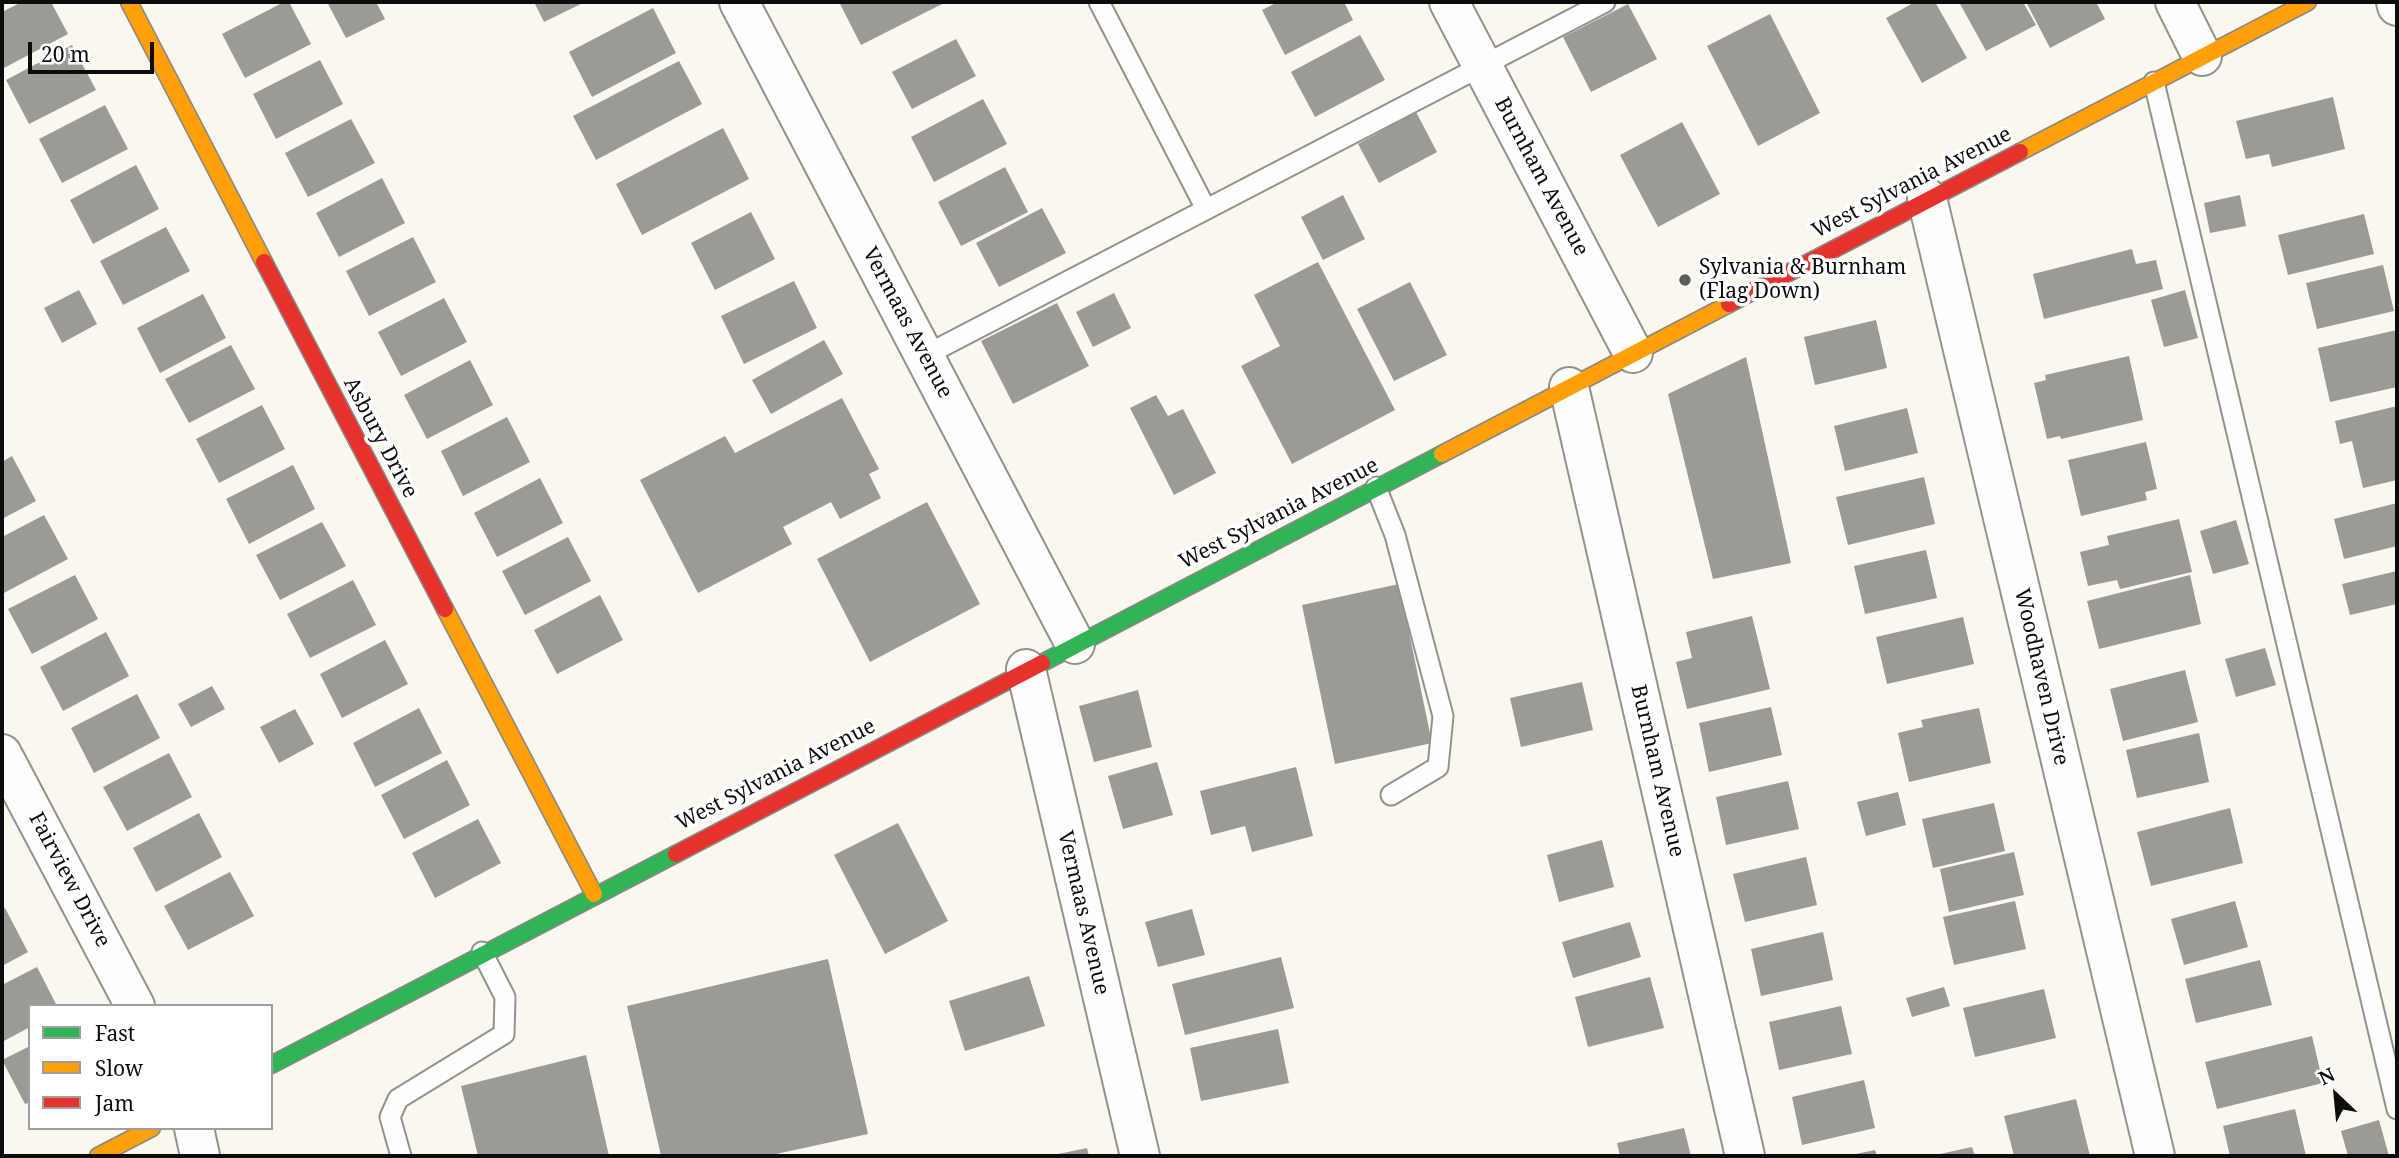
<!DOCTYPE html>
<html>
<head>
<meta charset="utf-8">
<style>
  body { margin:0 }
  #map { position:relative; width:2399px; height:1158px; overflow:hidden; background:#faf7ef; font-family:"Noto Serif",serif }
  canvas { display:block }
  .frame { position:absolute; inset:0; border:4px solid #0c0c0c; pointer-events:none }
  .legend { position:absolute; left:28px; top:1004px; width:245px; height:126px; box-sizing:border-box; background:#fff; border:2px solid #9e9e9e; margin:0; padding:9px 12px; list-style:none; font-size:21px; color:#0c0c0c }
  .legend li { display:flex; align-items:center; gap:14px; height:35px }
  .legend b { width:35px; border:2px solid #9e9e9e }
  .north { position:absolute; left:2301px; top:1060px; width:70px; height:70px; -webkit-text-stroke:5px #fff; paint-order:stroke; rotate:334deg; font-size:19px; font-weight:700; line-height:28px; text-align:center; color:#0c0c0c }
  .north::after { content:''; display:block; margin:auto; width:24px; height:32px; background:#0c0c0c; clip-path:polygon(50% 0,100% 100%,50% 72%,0 100%) }
  .scale { position:absolute; left:28px; top:42px; width:126px; height:32px; box-sizing:border-box; border:4px solid #0c0c0c; border-top:0; padding-left:9px; font-size:21px; line-height:24px; white-space:nowrap; color:#0c0c0c; -webkit-text-stroke:5px #fff; paint-order:stroke }
</style>
</head>
<body>
<div id="map">
<canvas width="2399" height="1158"></canvas>
<div class="frame"></div>
<ul class="legend">
<li><b style="height:9px;background:#30b455"></b>Fast</li>
<li><b style="height:9px;background:#ff9f0a"></b>Slow</li>
<li><b style="height:9px;background:#e5322d"></b>Jam</li>
</ul>
<div class="north">N</div>
<div class="scale">20 m</div>
</div>
<script>
const ctx = document.querySelector('canvas').getContext('2d');
ctx.lineJoin = 'round';
function fill(path, color) { ctx.fillStyle = color; ctx.fill(path, 'evenodd'); }
const poly = rows => new Path2D(rows.map(r => 'M' + r).join(''));
function strokePath(path, color, width, dash) { ctx.strokeStyle = color; ctx.lineWidth = width; ctx.lineCap = dash ? 'butt' : 'round'; ctx.setLineDash(dash || []); ctx.stroke(path); }
function label(font, color, halo, rows, align = 'center') {
  ctx.font = font + ' "Noto Serif",serif'; ctx.lineWidth = 7; ctx.setLineDash([]); ctx.textBaseline = 'middle'; ctx.strokeStyle = halo; ctx.fillStyle = color; for (const [text, x, y, turn = 0] of rows) {
    ctx.save(); ctx.translate(x, y); ctx.rotate((+turn || 0) * Math.PI / 180); ctx.textAlign = isNaN(turn) ? turn : align; if (halo) ctx.strokeText(text, 0, 0); ctx.fillText(text, 0, 0); ctx.restore();
  }
}
fill(poly([
  [22,2,51,2,68,34,2,69,2,12],
  [284,2,289,2,311,44,245,78,222,34],
  [327,2,376,2,385,19,346,38],
  [534,2,585,2,544,22],
  [839,2,946,2,861,45],
  [1278,2,1344,2,1353,20,1285,55,1262,10],
  [1915,2,1935,2,1967,58,1922,83,1886,18],
  [1959,2,2023,2,2036,25,1986,51],
  [2026,2,2096,2,2105,19,2050,48],
  [1628,4,1657,59,1591,92,1563,37],
  [653,8,676,53,592,97,569,52],
  [1770,14,1820,113,1758,146,1707,46],
  [1360,35,1385,80,1315,117,1291,72],
  [956,39,976,76,912,109,892,72],
  [72,45,96,90,29,124,6,80],
  [320,60,343,104,276,139,253,94],
  [679,61,702,104,596,160,573,116],
  [2333,97,2345,149,2272,167,2269,154,2246,159,2236,121],
  [983,99,1007,144,934,182,911,137],
  [105,105,128,149,62,183,39,139],
  [1416,112,1437,152,1379,183,1358,144],
  [351,119,375,163,308,197,285,153],
  [1682,122,1720,194,1658,227,1620,155],
  [723,128,749,179,642,235,616,184],
  [136,165,159,209,93,244,70,200],
  [1005,167,1028,212,961,246,938,202],
  [382,178,405,223,339,257,316,213],
  [1343,195,1365,239,1323,260,1301,217],
  [2240,195,2246,226,2210,233,2204,203],
  [1042,208,1066,253,999,287,976,243],
  [751,212,775,259,715,290,691,243],
  [2364,214,2374,254,2288,275,2278,235],
  [166,227,190,271,123,305,100,261],
  [413,237,436,282,369,316,346,271],
  [2132,249,2136,264,2156,260,2163,289,2044,319,2033,274],
  [1318,262,1395,410,1292,464,1241,366,1280,346,1254,295],
  [2383,265,2394,311,2317,329,2306,283],
  [794,281,817,328,744,364,721,316],
  [1410,282,1447,355,1394,381,1357,309],
  [79,290,97,324,62,343,44,308],
  [2185,290,2198,338,2164,347,2151,300],
  [1114,293,1131,328,1093,347,1076,312],
  [203,294,226,338,160,373,137,328],
  [444,298,467,342,401,376,378,332],
  [1057,303,1089,366,1013,404,981,341],
  [1876,320,1887,368,1815,385,1804,337],
  [2397,330,2397,387,2330,402,2318,348],
  [824,340,843,374,771,414,752,380],
  [231,345,255,389,189,423,165,379],
  [2129,356,2143,420,2061,439,2060,436,2047,439,2034,383,2046,380,2045,375],
  [1746,357,1791,563,1713,579,1668,394],
  [470,360,493,405,427,439,404,395],
  [1156,395,1168,416,1183,409,1216,473,1174,495,1130,408],
  [842,398,879,469,869,474,881,498,840,519,831,502,783,527,792,544,698,593,640,480,725,436,735,453],
  [262,405,285,449,219,483,196,439],
  [2397,406,2397,480,2363,488,2352,441,2340,444,2335,421],
  [1907,408,1918,453,1845,471,1834,426],
  [507,417,530,462,463,496,441,451],
  [2146,442,2157,489,2145,492,2147,500,2081,516,2068,460],
  [12,456,36,501,2,519,2,462],
  [293,465,315,509,249,544,226,499],
  [1924,477,1935,524,1848,545,1836,497],
  [540,478,563,523,497,557,474,513],
  [927,502,980,604,870,662,817,559],
  [2397,503,2397,546,2344,559,2334,519],
  [44,515,68,559,2,594,2,537],
  [2179,519,2192,572,2120,589,2117,580,2088,586,2080,552,2109,545,2107,536],
  [2236,520,2249,564,2213,574,2200,531],
  [322,522,346,566,280,600,256,555],
  [568,537,591,581,525,615,502,571],
  [1926,550,1937,598,1865,614,1854,566],
  [2397,571,2397,604,2350,615,2342,584],
  [75,575,98,619,32,654,8,609],
  [2190,575,2201,624,2099,649,2087,601],
  [353,580,376,625,310,658,287,614],
  [1399,584,1432,743,1335,764,1302,605],
  [600,595,623,640,557,674,534,630],
  [1752,616,1770,689,1687,709,1676,662,1692,658,1686,632],
  [1963,617,1974,664,1887,684,1876,637],
  [106,632,129,676,63,711,40,667],
  [385,640,408,684,342,718,320,674],
  [2265,648,2276,685,2236,697,2225,659],
  [2185,670,2198,722,2123,741,2110,689],
  [1582,682,1593,730,1521,747,1510,698],
  [212,686,225,709,191,727,178,704],
  [1138,690,1152,747,1094,762,1079,706],
  [137,694,160,738,94,773,71,728],
  [1771,707,1782,755,1709,772,1699,723],
  [419,708,442,753,375,787,353,743],
  [1979,708,1991,763,1909,782,1898,733,1923,727,1921,720],
  [295,709,314,744,279,763,260,727],
  [2199,733,2209,782,2137,798,2126,750],
  [169,753,192,797,127,831,103,787],
  [447,760,470,805,404,839,381,795],
  [1157,762,1173,815,1123,829,1108,776],
  [1296,767,1313,836,1252,852,1245,826,1211,835,1200,791],
  [1788,781,1799,829,1726,845,1716,797],
  [1898,792,1906,825,1866,836,1857,802],
  [1994,803,2005,851,1933,868,1922,819],
  [2230,808,2243,863,2151,886,2137,832],
  [199,813,222,857,156,892,133,848],
  [478,819,501,863,435,898,412,853],
  [898,823,948,921,885,954,834,855],
  [1602,840,1614,887,1559,902,1547,855],
  [2014,852,2024,895,1949,912,1940,869],
  [1806,857,1817,905,1745,922,1733,874],
  [230,872,254,916,188,950,164,906],
  [2015,901,2026,949,1954,965,1943,917],
  [2235,901,2248,947,2184,965,2171,919],
  [5,908,28,952,2,966,2,909],
  [1192,909,1205,955,1158,967,1145,922],
  [1630,922,1641,957,1573,978,1562,942],
  [1823,932,1833,980,1761,996,1751,949],
  [1281,957,1294,1008,1185,1035,1172,984],
  [828,959,868,1134,767,1156,661,1156,627,1006],
  [2260,960,2272,1005,2196,1023,2185,979],
  [37,967,57,1006,30,1006,30,1027,2,1042,2,985],
  [1029,976,1045,1026,965,1051,949,1001],
  [1650,977,1664,1028,1588,1047,1575,997],
  [1944,987,1950,1006,1912,1017,1906,998],
  [2044,989,2056,1038,1975,1057,1963,1008],
  [1841,1006,1852,1054,1779,1070,1769,1022],
  [1278,1029,1289,1083,1201,1101,1190,1048],
  [2312,1036,2323,1083,2217,1109,2205,1062],
  [30,1046,30,1102,25,1104,2,1060],
  [586,1055,609,1156,478,1156,461,1086],
  [1864,1080,1875,1128,1802,1145,1792,1097],
  [2076,1099,2090,1156,2014,1156,2004,1116],
  [2295,1109,2306,1156,2230,1156,2223,1126],
  [2379,1120,2389,1156,2348,1156,2341,1131],
  [1684,1128,1691,1156,1620,1156,1617,1143],
  [1972,1147,1975,1156,1935,1156,1935,1155],
  [1087,1148,1089,1156,1053,1156,1053,1155],
  [1875,1150,1877,1156,1851,1156,1851,1155]
]), '#9c9a95');
const lane = poly([
  [1099,2,1206,209],
  [2154,82,2397,1109],
  [924,356,1605,2],
  [1376,487,1395,535,1443,716,1438,767,1391,795],
  [401,1156,390,1117,398,1099,504,1034,505,997,482,952]
]);
const street = poly([
  [739,2,1075,644],
  [1449,2,1633,353],
  [2175,2,2202,56],
  [2396,2,2397,6],
  [1927,198,2155,1156],
  [1569,387,1745,1156],
  [1026,669,1140,1156],
  [2,754,135,1006],
  [194,1128,200,1156]
]);
const fast = poly([
  [1042,663,1442,454],
  [271,1065,676,854]
]);
const slow = poly([
  [129,2,264,262],
  [2020,152,2308,2],
  [1442,454,1729,304],
  [445,609,594,894],
  [98,1156,152,1128]
]);
const jam = poly([
  [264,262,445,609],
  [1729,304,2020,152],
  [676,854,1042,663]
]);
strokePath(lane, '#93928e', 23);
strokePath(street, '#93928e', 42);
strokePath(fast, '#8a8885', 19);
strokePath(slow, '#8a8885', 19);
strokePath(jam, '#8a8885', 19);
strokePath(lane, '#fefefd', 19);
strokePath(street, '#fefefd', 38);
strokePath(fast, '#30b455', 16);
strokePath(slow, '#ff9f0a', 16);
strokePath(jam, '#e5322d', 16);
for (const [x, y, r, color] of [
  [1685,280,7,"#5f5e5b"]
]) { const dot = new Path2D(); dot.arc(x, y, r, 0, 2 * Math.PI); ctx.fillStyle = color; ctx.fill(dot); strokePath(dot, '#fff', 2.5); }
label('21px', '#0c0c0c', '#fff', [
  ["Burnham Avenue",1541,177,62],
  ["West Sylvania Avenue",1912,183,-27],
  ["Vermaas Avenue",907,323,62],
  ["Asbury Drive",380,438,62],
  ["West Sylvania Avenue",1279,514,-27],
  ["Woodhaven Drive",2041,677,77],
  ["Burnham Avenue",1657,771,77],
  ["West Sylvania Avenue",776,775,-27],
  ["Fairview Drive",69,880,62],
  ["Vermaas Avenue",1083,913,77]
]);
label('21px', '#0c0c0c', '#fff', [
  ["Sylvania & Burnham",1699,268],
  ["(Flag Down)",1699,292]
], 'left');
</script>
</body>
</html>
